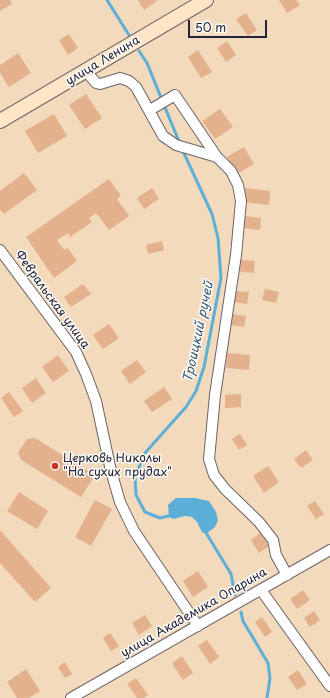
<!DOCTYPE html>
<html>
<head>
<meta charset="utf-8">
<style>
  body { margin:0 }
  #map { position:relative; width:330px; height:698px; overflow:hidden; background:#f3dabc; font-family:"Playpen Sans",sans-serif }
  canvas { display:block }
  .scale { position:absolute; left:188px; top:20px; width:79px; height:18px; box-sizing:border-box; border:2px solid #22223b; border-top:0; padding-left:5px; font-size:12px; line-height:14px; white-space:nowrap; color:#22223b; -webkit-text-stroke:3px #fdfcf7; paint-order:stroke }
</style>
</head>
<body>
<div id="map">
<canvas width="330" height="698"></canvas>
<div class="scale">50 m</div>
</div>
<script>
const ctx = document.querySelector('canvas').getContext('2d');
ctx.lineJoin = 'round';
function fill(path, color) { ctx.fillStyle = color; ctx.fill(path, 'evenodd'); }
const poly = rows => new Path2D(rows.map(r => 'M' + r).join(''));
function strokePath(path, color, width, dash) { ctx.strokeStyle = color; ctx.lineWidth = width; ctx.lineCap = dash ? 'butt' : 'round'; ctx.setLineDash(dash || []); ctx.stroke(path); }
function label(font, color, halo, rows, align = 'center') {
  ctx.font = font + ' "Playpen Sans",sans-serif'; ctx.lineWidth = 3; ctx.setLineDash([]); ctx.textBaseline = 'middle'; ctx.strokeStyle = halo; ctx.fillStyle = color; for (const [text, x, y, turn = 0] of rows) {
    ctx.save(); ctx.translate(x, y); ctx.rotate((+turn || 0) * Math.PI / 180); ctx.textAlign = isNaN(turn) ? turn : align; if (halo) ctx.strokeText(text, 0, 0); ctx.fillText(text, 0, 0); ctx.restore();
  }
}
fill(poly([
  [176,498,195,498,209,501,216,512,218,520,215,527,206,534,202,532,197,522,192,517,185,516,173,519,169,517,168,505]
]), '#5cafd7');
strokePath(poly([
  [107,0,129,35],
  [139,51,147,63,162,100],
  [164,105,180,144],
  [172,515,160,518,145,512,136,495,135,477,145,453,186,407,196,391,204,367,221,278,218,238,212,214,182,149],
  [205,531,231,574,235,595],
  [241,612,243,621,268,663,270,678,267,698]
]), '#5cafd7', 3);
fill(poly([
  [0,0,10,0,12,4,0,11],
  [138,0,156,0,157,1,144,10],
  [279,0,296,0,300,5,287,13],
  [246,13,257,30,248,36,236,19],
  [69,34,78,48,68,55,59,40],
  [227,41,236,55,226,62,217,48],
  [198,50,212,72,201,78,188,57],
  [18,53,31,73,9,87,0,73,0,65],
  [86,94,102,118,85,129,69,105],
  [220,109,233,127,215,139,202,121],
  [54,114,67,136,38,153,25,131],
  [244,147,254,164,237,174,227,157],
  [24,173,37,190,4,214,0,209,0,191],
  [109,179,121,196,117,199,129,216,109,230,96,213,89,218,92,222,70,237,68,233,57,240,64,250,68,248,77,261,54,278,26,237],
  [152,188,159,199,144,209,137,198],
  [245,188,270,191,269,205,244,202],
  [245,216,261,218,260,230,243,228],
  [162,241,164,250,148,254,146,245],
  [241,260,255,261,254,273,240,272],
  [83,284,91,294,71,307,64,297],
  [265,289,279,292,276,303,262,300],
  [236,291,249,292,247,304,234,302],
  [231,314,246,316,244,327,230,325],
  [109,324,119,338,103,349,93,335],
  [227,353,250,355,249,370,226,368],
  [58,355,69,371,53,382,42,367],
  [137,360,146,372,130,384,121,371],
  [36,378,46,393,32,403,22,388],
  [164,387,172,399,152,412,144,401],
  [9,392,23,411,14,417,1,398],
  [241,394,241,407,225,408,225,395],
  [240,434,247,445,239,450,232,439],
  [35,438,88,471,86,474,93,478,81,497,21,460,18,453,27,439],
  [306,450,313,460,301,468,294,459],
  [268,466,279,482,264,493,253,476],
  [19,492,48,511,37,529,7,511],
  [95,500,112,509,91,546,75,537],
  [315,501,324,514,316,519,307,506],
  [0,530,51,588,35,602,0,563],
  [260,533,269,546,259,553,251,540],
  [198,571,208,587,193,597,183,581],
  [303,590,310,600,297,609,290,599],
  [314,611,320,620,310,627,304,618],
  [145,615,152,626,139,635,132,623],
  [262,617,272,632,265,637,255,622],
  [110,633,119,646,111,651,103,638],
  [207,640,219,657,210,664,198,646],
  [182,656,193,673,183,680,172,663],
  [65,662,72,674,65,678,58,667],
  [26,669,40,691,29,698,17,698,7,682],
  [298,670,307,684,297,690,288,677],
  [136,678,148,695,144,698,137,698,127,684]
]), '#e3b18c');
const street = poly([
  [86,71,96,83,100,84,120,78,129,81,136,87,163,136,176,145,217,157,231,171,238,185,241,201,236,255,215,395,209,459,214,475,225,489,259,522,273,540,276,555,287,575],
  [150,110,175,95,217,157],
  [0,250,76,352,86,374,96,401,111,471,120,502,134,531,198,626],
  [261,590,330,686],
  [71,698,330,550]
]);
const secondary = poly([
  [0,121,206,0]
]);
strokePath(street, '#6b6268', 12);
strokePath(secondary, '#6b6268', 16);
strokePath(street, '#fff', 10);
strokePath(secondary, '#fee5c5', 14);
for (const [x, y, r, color] of [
  [55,466,4,"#c8321e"]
]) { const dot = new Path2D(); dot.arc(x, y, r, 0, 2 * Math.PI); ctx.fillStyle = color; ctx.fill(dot); strokePath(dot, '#fdfcf7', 1.5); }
label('12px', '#22223b', '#fdfcf7', [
  ["улица Ленина",103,61,-31],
  ["Февральская улица",52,300,54],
  ["улица Академика Опарина",194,613,-30]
]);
label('12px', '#22223b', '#fdfcf7', [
  ["Церковь Николы",63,459],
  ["\"На сухих прудах\"",63,473]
], 'left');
label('italic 13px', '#395a79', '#fdfcf7', [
  ["Троицкий ручей",199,332,-78]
]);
</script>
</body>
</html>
